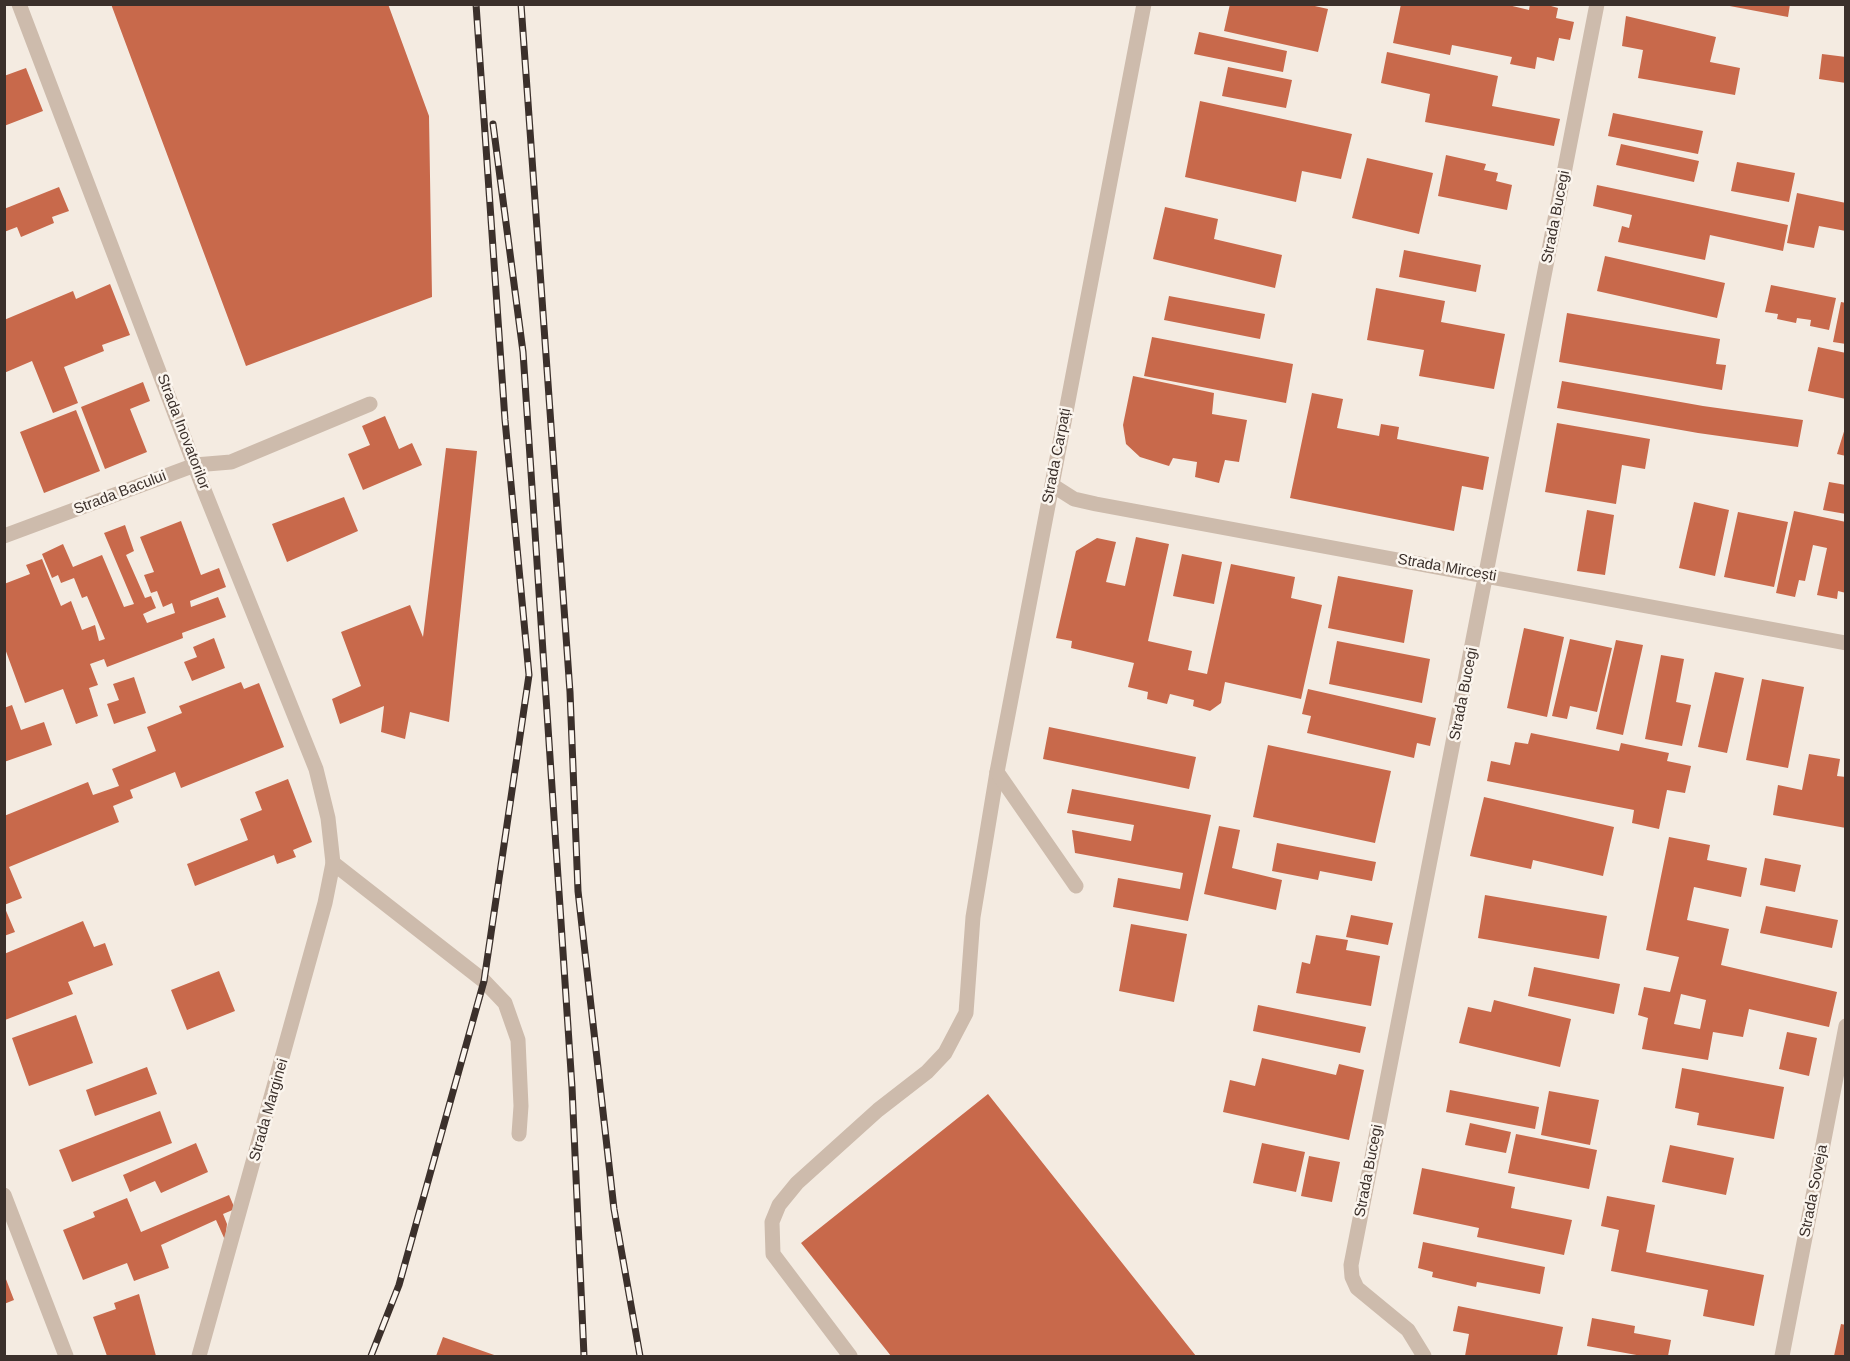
<!DOCTYPE html>
<html>
<head>
<meta charset="utf-8">
<style>
  body { margin:0 }
  #map { position:relative; width:1850px; height:1361px; overflow:hidden; background:#f4ebe1; font-family:Helvetica,sans-serif }
  canvas { display:block }
  .frame { position:absolute; inset:0; border:6px solid #3b302b; pointer-events:none }
</style>
</head>
<body>
<div id="map">
<canvas width="1850" height="1361"></canvas>
<div class="frame"></div>
</div>
<script>
const ctx = document.querySelector('canvas').getContext('2d');
ctx.lineJoin = 'round';
function fill(path, color) { ctx.fillStyle = color; ctx.fill(path, 'evenodd'); }
const poly = rows => new Path2D(rows.map(r => 'M' + r).join(''));
function strokePath(path, color, width, dash) { ctx.strokeStyle = color; ctx.lineWidth = width; ctx.lineCap = dash ? 'butt' : 'round'; ctx.setLineDash(dash || []); ctx.stroke(path); }
function label(font, color, halo, rows, align = 'center') {
  ctx.font = font + ' Helvetica,sans-serif'; ctx.lineWidth = 5; ctx.setLineDash([]); ctx.textBaseline = 'middle'; ctx.strokeStyle = halo; ctx.fillStyle = color; for (const [text, x, y, turn = 0] of rows) {
    ctx.save(); ctx.translate(x, y); ctx.rotate((+turn || 0) * Math.PI / 180); ctx.textAlign = isNaN(turn) ? turn : align; if (halo) ctx.strokeText(text, 0, 0); ctx.fillText(text, 0, 0); ctx.restore();
  }
}
fill(poly([
  [111,4,388,4,429,116,432,297,246,366],
  [1230,4,1306,4,1328,9,1318,52,1224,31],
  [1401,4,1504,4,1529,10,1530,4,1544,4,1558,8,1556,18,1574,22,1570,40,1559,38,1554,61,1537,57,1535,69,1510,64,1512,57,1452,45,1450,55,1393,43],
  [1719,4,1790,4,1788,17],
  [1626,16,1716,37,1710,62,1740,68,1735,95,1638,78,1643,50,1622,46],
  [1199,32,1287,51,1283,72,1194,54],
  [1387,52,1498,76,1492,106,1560,119,1554,146,1425,122,1430,94,1381,83],
  [1822,54,1846,57,1846,83,1819,79],
  [1228,67,1292,80,1286,108,1222,96],
  [26,68,43,111,4,126,4,76],
  [1200,101,1352,134,1341,179,1302,171,1296,202,1185,177],
  [1613,113,1703,131,1698,154,1608,136],
  [1621,144,1699,161,1694,182,1616,165],
  [1446,155,1486,164,1484,170,1498,173,1496,181,1512,185,1507,210,1438,196],
  [1367,158,1433,173,1419,234,1352,218],
  [1737,162,1795,173,1789,202,1731,191],
  [1597,185,1788,225,1783,251,1710,235,1705,260,1618,242,1622,226,1629,228,1632,215,1593,206],
  [59,187,69,211,52,217,54,223,21,237,17,227,4,232,4,209],
  [1797,193,1846,203,1846,231,1819,226,1814,248,1787,243],
  [1165,207,1218,219,1214,239,1282,255,1275,288,1153,259],
  [1404,250,1481,265,1476,292,1399,277],
  [1605,256,1725,283,1717,318,1597,291],
  [110,284,130,335,102,345,104,351,64,367,78,403,53,413,32,361,4,373,4,320,73,291,76,299],
  [1771,285,1836,298,1829,330,1810,326,1811,320,1797,318,1796,323,1777,319,1778,314,1765,312],
  [1376,288,1445,301,1441,322,1505,334,1494,389,1419,376,1424,350,1367,340],
  [1169,296,1265,314,1260,339,1164,320],
  [1841,302,1846,303,1846,344,1833,342],
  [1567,313,1720,339,1716,364,1726,365,1722,390,1559,362],
  [1152,337,1293,364,1286,403,1144,376],
  [1818,347,1846,353,1846,399,1808,391],
  [1133,376,1214,393,1212,414,1247,420,1239,462,1225,460,1219,483,1195,477,1197,462,1173,458,1169,466,1140,457,1126,444,1123,425],
  [1562,381,1703,406,1803,420,1798,447,1698,433,1557,408],
  [143,382,150,401,130,409,147,452,105,469,81,407],
  [1312,393,1343,399,1337,428,1379,436,1381,424,1399,427,1397,439,1489,457,1483,490,1462,486,1454,531,1290,498],
  [76,410,100,471,44,493,20,432],
  [385,416,399,449,412,443,422,465,363,490,348,454,370,445,362,426],
  [1557,423,1650,439,1645,469,1622,465,1616,504,1545,492],
  [1846,425,1846,456,1837,454],
  [446,448,477,451,449,722,410,712,405,739,381,732,384,706,340,724,332,699,361,686,341,632,410,605,423,637],
  [1829,482,1846,485,1846,514,1823,510],
  [344,497,358,531,287,562,272,524],
  [1694,502,1729,510,1715,576,1679,568],
  [1587,510,1614,515,1605,575,1577,571],
  [1794,511,1846,522,1846,593,1838,591,1837,599,1817,595,1827,548,1813,545,1805,581,1799,580,1795,597,1776,593],
  [1738,512,1788,522,1774,587,1724,577],
  [181,521,201,575,219,568,226,587,190,601,191,607,218,597,226,617,182,633,183,638,107,667,104,659,90,664,98,685,89,688,98,716,76,724,63,689,25,703,4,646,4,584,30,574,26,565,42,559,61,606,71,601,82,630,95,625,99,641,105,639,87,596,82,598,74,578,61,583,58,575,52,578,42,554,63,544,73,567,102,555,124,607,134,604,104,533,125,525,134,551,126,555,145,598,151,596,156,608,143,614,147,623,175,613,172,603,163,607,157,591,151,593,144,575,154,572,140,537],
  [1136,537,1169,544,1148,641,1192,651,1188,670,1207,674,1231,564,1295,577,1291,598,1322,605,1301,699,1225,682,1221,703,1210,711,1193,706,1194,700,1170,694,1167,704,1147,699,1148,692,1128,687,1134,663,1071,648,1072,641,1056,638,1076,551,1097,538,1116,542,1106,582,1125,586],
  [1182,554,1222,562,1214,604,1173,596],
  [1338,576,1413,590,1404,643,1328,628],
  [1524,628,1564,637,1547,717,1507,708],
  [214,638,225,668,192,681,184,662,197,657,193,647],
  [1570,639,1612,648,1597,712,1570,706,1567,719,1552,716],
  [1616,640,1643,645,1623,735,1596,729],
  [1337,641,1430,659,1422,703,1329,684],
  [1661,655,1684,659,1676,702,1691,705,1682,746,1645,739],
  [1715,672,1744,678,1727,753,1698,747],
  [134,677,146,713,114,724,107,704,119,700,113,684],
  [1762,679,1804,687,1788,768,1746,760],
  [241,682,244,689,259,683,284,747,181,788,175,772,130,790,133,798,113,806,119,822,9,867,22,898,4,905,4,816,88,782,93,795,119,786,112,769,156,751,147,727,182,713,179,706],
  [1308,689,1436,718,1430,746,1417,743,1414,758,1307,733,1311,716,1302,714],
  [12,705,21,730,44,722,52,745,4,762,4,708],
  [1049,727,1196,757,1189,789,1043,759],
  [1531,733,1619,751,1621,743,1669,753,1667,761,1691,766,1685,793,1667,790,1659,829,1632,823,1634,810,1487,781,1491,761,1510,765,1515,742,1528,744],
  [1268,745,1391,771,1375,843,1253,817],
  [1809,754,1840,759,1837,776,1846,777,1846,828,1773,815,1778,785,1802,790],
  [288,779,312,842,293,850,296,857,277,864,274,855,195,886,187,864,248,840,240,819,262,810,255,792],
  [1072,789,1211,815,1188,921,1113,907,1118,878,1180,889,1183,873,1075,853,1072,830,1131,841,1134,825,1067,813],
  [1484,797,1614,827,1603,876,1533,860,1531,869,1470,856],
  [1219,826,1240,830,1232,868,1282,880,1276,910,1204,894],
  [1669,837,1710,845,1707,860,1747,868,1741,897,1694,887,1687,920,1729,929,1721,965,1837,992,1829,1027,1749,1009,1743,1037,1713,1032,1708,1060,1642,1049,1648,1018,1638,1015,1644,987,1670,992,1679,957,1646,950],
  [1681,994,1706,1000,1700,1029,1674,1024],
  [1277,843,1376,862,1372,881,1320,871,1318,880,1272,871],
  [1765,858,1801,865,1795,892,1760,885],
  [1485,895,1607,916,1599,959,1478,938],
  [4,906,15,932,4,936],
  [1766,906,1838,920,1832,948,1760,933],
  [1351,915,1393,923,1388,945,1346,937],
  [83,921,94,947,105,943,113,965,68,982,73,994,5,1020,4,954],
  [1131,924,1187,934,1174,1002,1119,991],
  [1316,935,1348,940,1346,950,1380,956,1371,1006,1296,993,1302,962,1310,964],
  [1534,967,1620,984,1614,1014,1528,996],
  [219,971,235,1011,187,1030,171,990],
  [1494,1000,1571,1019,1560,1067,1459,1043,1468,1007,1491,1012],
  [1258,1005,1366,1027,1360,1053,1253,1031],
  [76,1015,93,1063,29,1086,12,1038],
  [1787,1032,1817,1038,1809,1076,1779,1069],
  [1262,1058,1336,1075,1339,1064,1364,1070,1349,1140,1223,1112,1230,1080,1255,1086],
  [147,1067,157,1094,95,1116,86,1090],
  [1682,1068,1784,1087,1774,1139,1697,1125,1699,1113,1675,1108],
  [1450,1090,1539,1107,1535,1129,1446,1112],
  [1549,1091,1599,1100,1590,1145,1541,1135],
  [988,1094,1196,1356,891,1356,801,1243],
  [160,1111,172,1143,72,1182,59,1150],
  [1470,1123,1511,1132,1506,1153,1465,1145],
  [1516,1134,1597,1150,1589,1189,1508,1173],
  [196,1143,208,1172,161,1193,155,1181,130,1192,123,1175],
  [1262,1143,1305,1152,1296,1192,1253,1183],
  [1670,1145,1734,1158,1726,1195,1662,1182],
  [1309,1156,1340,1162,1332,1202,1301,1196],
  [1422,1168,1515,1187,1511,1208,1572,1220,1564,1255,1477,1237,1479,1228,1413,1214],
  [229,1195,235,1209,223,1214,227,1224,225,1240,216,1220,161,1245,169,1268,134,1281,127,1263,83,1280,63,1230,95,1217,93,1212,127,1198,141,1232],
  [1607,1196,1655,1205,1646,1252,1764,1275,1754,1326,1703,1316,1708,1290,1611,1271,1619,1230,1601,1226],
  [1423,1242,1545,1267,1540,1294,1477,1282,1476,1287,1432,1277,1433,1272,1418,1268],
  [4,1274,14,1300,4,1304],
  [139,1294,156,1356,107,1356,93,1317,116,1309,114,1303],
  [1458,1306,1563,1327,1557,1356,1465,1356,1469,1334,1453,1331],
  [1592,1318,1635,1326,1634,1333,1671,1340,1668,1356,1642,1356,1587,1346],
  [1841,1324,1846,1325,1846,1356,1834,1356],
  [443,1337,497,1356,436,1356]
]), '#c8694b');
strokePath(poly([
  [333,863,484,981,505,1003,518,1040,521,1106,519,1134],
  [850,1356,773,1254,772,1222,779,1205,797,1183,878,1110,927,1072,945,1053,966,1013,973,917,997,772]
]), '#cdbbac', 15);
strokePath(poly([
  [19,4,204,490,316,769,328,818,333,863,325,903,199,1356],
  [1052,485,1074,499,1096,504,1846,643],
  [4,536,195,465,231,462,370,404],
  [1076,886,997,772,1144,4],
  [4,1195,66,1356],
  [1424,1356,1408,1330,1357,1288,1352,1277,1351,1265,1597,4],
  [1782,1356,1846,1026]
]), '#cdbbac', 15);
const rail = poly([
  [521,4,570,692,578,891,614,1209,640,1356],
  [493,124,523,352,572,1087,584,1356],
  [371,1356,399,1285,484,981,529,675,505,420,476,4]
]);
strokePath(rail, '#3b302b', 7);
strokePath(rail, '#fbf5ee', 4.5, [14]);
label('15px', '#3b302b', '#fbf5ee', [
  ["Strada Bucegi",1556,217,-79],
  ["Strada Inovatorilor",183,432,69],
  ["Strada Carpați",1057,456,-79],
  ["Strada Bacului",120,493,-21],
  ["Strada Mircești",1447,568,10],
  ["Strada Bucegi",1464,694,-79],
  ["Strada Marginei",269,1110,-74],
  ["Strada Bucegi",1369,1171,-79],
  ["Strada Soveja",1814,1191,-79]
]);
</script>
</body>
</html>
